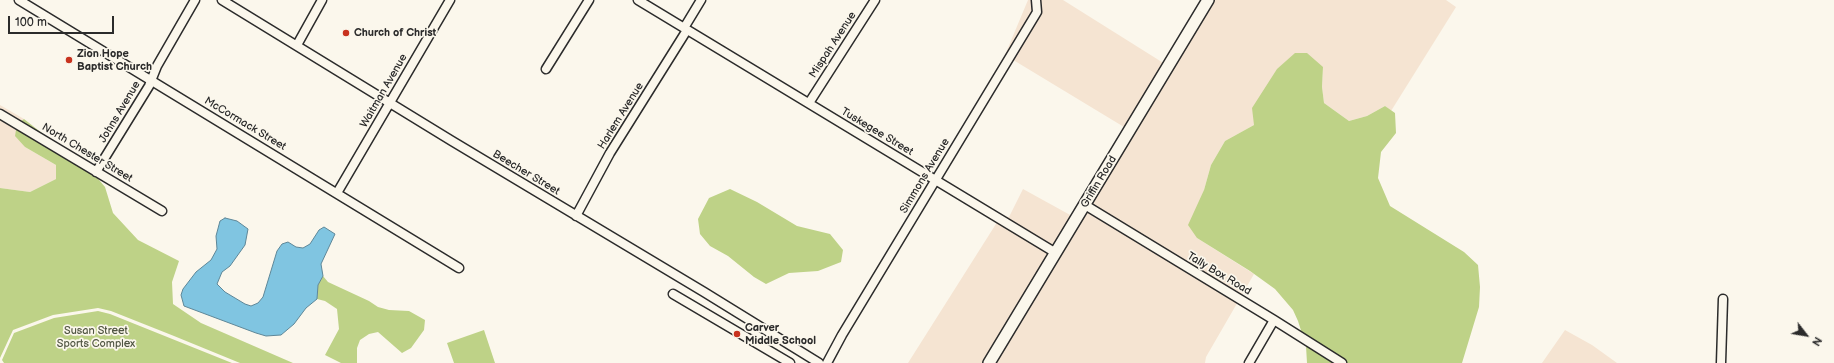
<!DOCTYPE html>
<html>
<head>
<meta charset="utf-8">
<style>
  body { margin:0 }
  #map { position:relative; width:1834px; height:363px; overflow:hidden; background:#fbf7ec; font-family:"Balsamiq Sans",sans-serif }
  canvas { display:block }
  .north { position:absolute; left:1786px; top:315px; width:40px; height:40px; -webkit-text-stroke:3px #fbf7ec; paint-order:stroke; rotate:121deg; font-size:11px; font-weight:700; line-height:16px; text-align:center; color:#2b2b2b }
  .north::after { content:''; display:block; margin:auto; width:14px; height:18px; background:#2b2b2b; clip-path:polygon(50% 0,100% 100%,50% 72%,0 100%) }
  .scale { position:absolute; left:8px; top:16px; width:106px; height:18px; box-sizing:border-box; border:2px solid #2b2b2b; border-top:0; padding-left:5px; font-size:12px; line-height:14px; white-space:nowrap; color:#2b2b2b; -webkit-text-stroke:3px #fbf7ec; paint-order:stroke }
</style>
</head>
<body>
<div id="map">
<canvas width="1834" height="363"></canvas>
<div class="north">N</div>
<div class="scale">100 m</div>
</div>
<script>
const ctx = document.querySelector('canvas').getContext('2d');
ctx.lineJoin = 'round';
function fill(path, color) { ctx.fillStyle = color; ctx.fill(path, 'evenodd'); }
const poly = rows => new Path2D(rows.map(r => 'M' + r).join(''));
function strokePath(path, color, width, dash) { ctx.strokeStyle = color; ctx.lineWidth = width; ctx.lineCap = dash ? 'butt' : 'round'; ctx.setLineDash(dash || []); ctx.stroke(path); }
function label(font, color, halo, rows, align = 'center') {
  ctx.font = font + ' "Balsamiq Sans",sans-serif'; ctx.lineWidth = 3.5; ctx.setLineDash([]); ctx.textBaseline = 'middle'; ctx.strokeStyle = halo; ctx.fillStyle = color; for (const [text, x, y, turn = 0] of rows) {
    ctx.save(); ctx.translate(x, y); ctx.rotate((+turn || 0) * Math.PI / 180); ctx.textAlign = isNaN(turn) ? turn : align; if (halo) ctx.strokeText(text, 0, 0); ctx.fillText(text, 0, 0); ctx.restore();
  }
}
fill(poly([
  [1028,0,1063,0,1165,64,984,363,908,363,1001,216,1009,217,1023,189,1072,216,1124,127,1005,55],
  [1213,0,1446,0,1456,7,1391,111,1385,106,1367,116,1349,121,1324,103,1322,87,1323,67,1254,125,1225,141,1211,165,1204,190,1197,238,1254,274,1206,357,1205,363,994,363],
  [0,105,24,119,17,124,25,147,56,165,56,179,30,192,0,188],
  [1565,330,1592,345,1617,363,1542,363]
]), '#f5e4d2');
fill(poly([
  [1295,53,1307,53,1323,67,1322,87,1324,103,1349,121,1367,116,1385,106,1395,113,1396,133,1381,152,1378,178,1390,206,1464,252,1478,265,1480,287,1479,307,1462,363,1307,363,1306,346,1298,321,1293,310,1275,289,1250,271,1197,238,1188,225,1204,190,1211,165,1225,141,1254,125,1252,108,1277,69],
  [24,119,94,174,105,187,113,213,138,240,179,261,172,282,173,304,201,323,293,363,240,363,174,336,111,311,98,308,53,315,13,330,0,358,0,188,30,192,56,179,56,165,25,147,15,136,17,124],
  [730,189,757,202,797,226,830,234,843,250,841,262,818,271,789,273,766,284,754,277,728,256,710,246,700,234,698,219,709,198],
  [323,276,328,282,369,301,378,307,389,310,409,311,425,320,424,330,411,348,402,353,378,332,369,334,360,340,357,348,357,363,341,363,325,355,339,329,337,309,325,301,317,299,318,285],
  [98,311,110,314,232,363,4,363,2,360,14,333,54,318],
  [484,330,495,363,454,363,447,343]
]), '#bed287');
const water = poly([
  [225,218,237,221,248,229,245,245,230,266,222,272,217,284,225,292,245,304,251,306,258,303,263,297,277,251,282,244,288,242,296,247,303,248,310,244,319,230,324,227,335,234,321,264,323,276,318,285,317,299,306,308,294,324,281,335,266,336,256,333,184,306,181,295,183,289,196,272,211,260,217,249,216,236,220,221,225,218]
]);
fill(water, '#80c5e1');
strokePath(water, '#5e8798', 1);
const street = poly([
  [19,0,459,268],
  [222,0,452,141,704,292,819,363],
  [638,0,1056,253],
  [684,28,701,0],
  [297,45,322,0],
  [546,69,589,0],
  [809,103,875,0],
  [0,114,162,211],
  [96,172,149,86,157,66,195,0],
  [337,193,450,0],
  [1085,205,1274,320,1342,363],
  [576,216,610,153,687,30],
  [673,294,790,363],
  [827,363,842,335,1037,12,1036,0],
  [1249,363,1274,320],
  [1721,363,1723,299]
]);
const secondary = poly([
  [989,363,1208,0]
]);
strokePath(street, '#2b2b2b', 11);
strokePath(secondary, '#2b2b2b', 14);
strokePath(street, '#fbf7ec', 8);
strokePath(secondary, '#fbf7ec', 11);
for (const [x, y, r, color] of [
  [346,33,4,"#c8321e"],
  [69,60,4,"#c8321e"],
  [737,334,4,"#c8321e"]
]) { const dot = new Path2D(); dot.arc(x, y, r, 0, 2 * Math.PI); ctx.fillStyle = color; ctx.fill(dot); strokePath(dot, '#fbf7ec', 1.5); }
label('bold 11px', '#2b2b2b', '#fbf7ec', [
  ["Church of Christ",354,33],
  ["Zion Hope",77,54],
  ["Baptist Church",77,67],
  ["Carver",745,328],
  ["Middle School",745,341]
], 'left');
label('11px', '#2b2b2b', '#fbf7ec', [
  ["Mispah Avenue",833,45,-57],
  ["Waitman Avenue",384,91,-60],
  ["Johns Avenue",120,112,-59],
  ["Harlem Avenue",621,116,-58],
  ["McCormack Street",245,124,31],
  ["Tuskegee Street",877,132,31],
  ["North Chester Street",87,153,31],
  ["Beecher Street",526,173,31],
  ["Simmons Avenue",925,176,-59],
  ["Griffin Road",1099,182,-59],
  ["Tally Box Road",1219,274,31]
]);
label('11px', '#505542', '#fbf7ec', [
  ["Susan Street",96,331],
  ["Sports Complex",96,344]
]);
</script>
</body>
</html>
